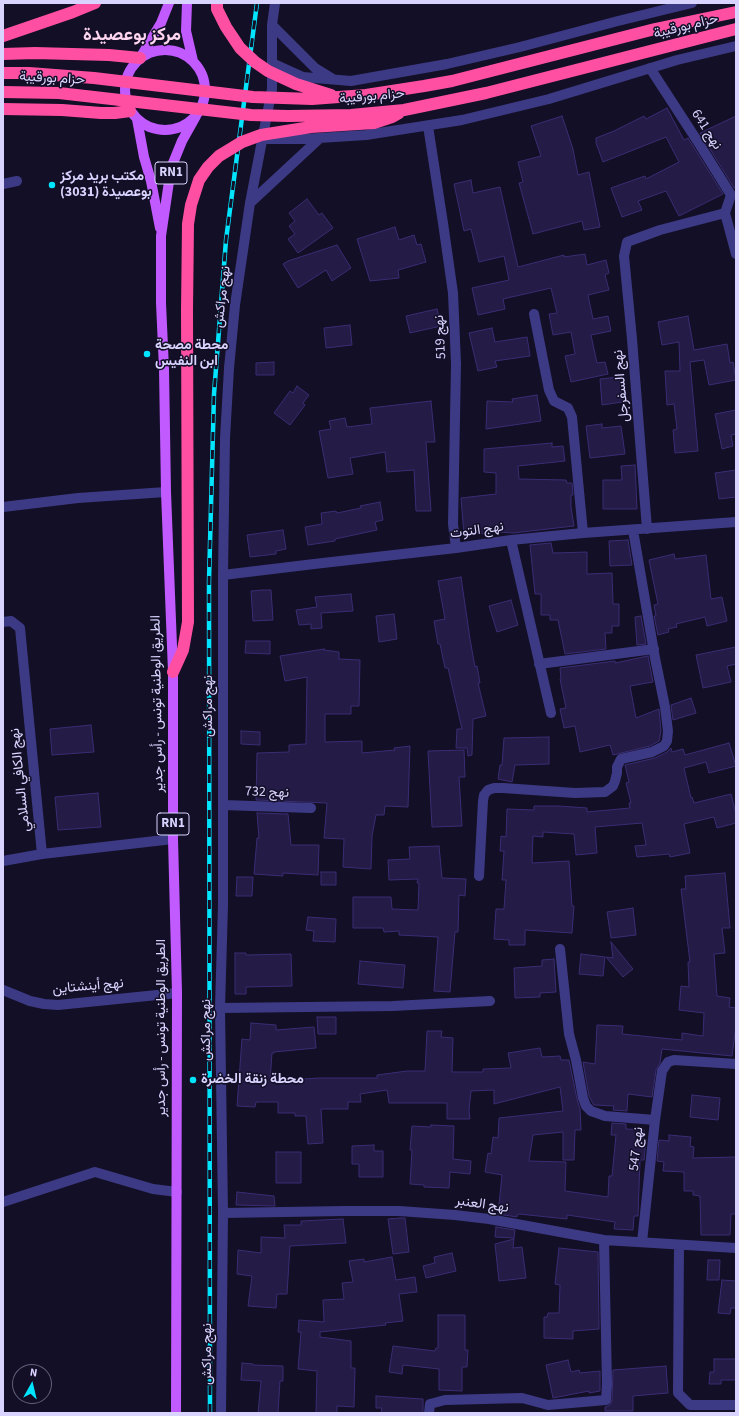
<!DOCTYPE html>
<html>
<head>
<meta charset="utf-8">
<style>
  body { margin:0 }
  #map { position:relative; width:739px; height:1416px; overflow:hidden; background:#130f26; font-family:"Source Sans 3",sans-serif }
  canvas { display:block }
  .frame { position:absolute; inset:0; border:4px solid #d9d4ff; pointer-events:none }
  .north { position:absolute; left:12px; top:1364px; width:40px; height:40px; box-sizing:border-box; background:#130f26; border:1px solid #625e7d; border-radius:50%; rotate:8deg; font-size:11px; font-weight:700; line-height:16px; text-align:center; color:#d9d4ff }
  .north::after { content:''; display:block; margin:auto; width:14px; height:18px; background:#00e5ff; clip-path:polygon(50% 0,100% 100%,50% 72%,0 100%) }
</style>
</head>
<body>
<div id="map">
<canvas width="739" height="1416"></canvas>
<div class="frame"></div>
<div class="north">N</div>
</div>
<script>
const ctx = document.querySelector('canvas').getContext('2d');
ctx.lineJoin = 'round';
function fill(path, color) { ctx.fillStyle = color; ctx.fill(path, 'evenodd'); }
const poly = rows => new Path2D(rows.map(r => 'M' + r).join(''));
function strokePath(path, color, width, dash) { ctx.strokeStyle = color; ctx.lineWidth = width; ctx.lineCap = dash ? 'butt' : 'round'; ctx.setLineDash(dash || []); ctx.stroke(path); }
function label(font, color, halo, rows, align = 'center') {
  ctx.font = font + ' "Source Sans 3",Vazirmatn,sans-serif'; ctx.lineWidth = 3; ctx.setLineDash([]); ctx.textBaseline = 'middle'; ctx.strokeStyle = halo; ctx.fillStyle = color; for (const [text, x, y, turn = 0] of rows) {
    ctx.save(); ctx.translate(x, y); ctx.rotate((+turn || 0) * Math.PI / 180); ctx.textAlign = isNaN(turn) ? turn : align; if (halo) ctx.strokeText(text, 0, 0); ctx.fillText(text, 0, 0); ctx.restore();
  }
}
const building = poly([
  [667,108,684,140,688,138,723,194,679,216,666,191,638,201,642,210,622,217,611,188,645,176,646,179,679,162,666,137,603,162,596,143,596,138,614,131,644,116,646,119,667,108],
  [562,116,573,149,578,175,589,172,600,227,584,230,582,221,533,234,519,183,523,182,518,162,541,156,531,126,562,116],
  [736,116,736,187,734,188,700,133,736,116],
  [471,180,473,193,500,187,518,267,564,255,564,257,585,254,587,265,606,260,609,273,605,275,609,290,588,295,593,319,608,316,611,331,591,335,597,363,605,362,608,374,571,382,565,356,575,354,571,332,553,335,549,314,557,313,551,288,503,299,505,309,478,315,472,288,509,280,504,256,479,262,471,229,464,231,454,184,471,180],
  [307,199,319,215,322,213,333,228,298,253,288,239,295,234,289,226,295,221,289,213,307,199],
  [395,227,399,240,414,235,417,245,421,244,426,262,398,270,399,278,370,281,357,239,395,227],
  [337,245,351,268,332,281,326,270,298,288,283,264,288,261,337,245],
  [437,309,441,326,410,333,406,316,437,309],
  [688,316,694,350,727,344,730,363,733,362,736,380,709,385,704,360,690,362,698,451,675,453,673,430,677,429,674,404,667,405,665,371,680,371,679,342,662,345,658,322,688,316],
  [350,325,352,345,326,348,324,328,350,325],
  [492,328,495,342,527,337,530,356,495,361,497,367,478,371,469,333,492,328],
  [274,362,274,375,256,375,256,363,274,362],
  [619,377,622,402,602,405,600,379,619,377],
  [297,386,309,395,303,403,305,405,290,425,274,413,290,391,293,393,297,386],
  [537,395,541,421,486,429,487,401,513,402,512,399,537,395],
  [431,401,435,442,426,442,431,511,416,511,414,470,387,472,385,452,350,458,353,474,328,478,319,431,331,429,329,421,345,418,347,427,372,424,370,408,431,401],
  [736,410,736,434,731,435,733,446,722,449,715,414,736,410],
  [602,424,602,428,621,426,625,454,590,458,586,426,602,424],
  [552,443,552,447,563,446,565,461,518,466,519,479,566,480,567,483,572,483,573,495,571,495,571,507,574,526,513,533,499,532,464,535,461,498,496,494,496,473,484,472,484,449,552,443],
  [635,465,637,509,603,509,603,480,622,480,621,466,635,465],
  [736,470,736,497,719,499,715,473,736,470],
  [380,502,383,520,375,522,377,530,335,539,335,541,308,545,305,527,322,524,321,513,336,511,337,513,361,508,360,506,380,502],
  [283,530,286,549,276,551,276,554,250,557,247,535,283,530],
  [628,540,632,565,610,566,609,541,628,540],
  [551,543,553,553,587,552,587,574,612,573,613,604,619,604,619,626,612,626,612,633,605,633,606,649,565,654,558,620,550,620,550,615,541,615,541,594,535,594,530,545,551,543],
  [674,554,675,559,706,555,711,599,722,597,727,621,707,626,705,617,676,624,677,627,668,629,669,632,658,635,654,616,656,616,654,605,658,604,649,560,674,554],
  [461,577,470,639,475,667,477,666,480,683,478,683,486,716,473,719,472,755,468,756,467,748,456,748,457,729,462,729,448,668,445,668,440,644,438,644,434,621,445,619,438,581,461,577],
  [262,590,271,590,273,620,253,621,251,591,262,590],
  [351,594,353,611,321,613,322,628,311,629,311,624,299,625,296,610,317,607,315,597,351,594],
  [511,600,518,625,497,632,489,606,511,600],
  [394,614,397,639,379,642,376,616,394,614],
  [641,616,646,644,637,645,635,617,641,616],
  [246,641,270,641,270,654,245,653,246,641],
  [736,647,736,664,727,666,731,682,703,688,696,655,736,647],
  [324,649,324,650,339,652,339,659,360,660,359,706,351,706,351,714,325,714,325,742,362,741,362,753,395,750,394,748,410,746,408,807,385,806,384,815,376,815,372,836,371,869,343,867,344,839,324,838,327,803,256,800,257,753,289,752,289,745,306,744,307,677,285,681,280,656,324,649],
  [648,656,653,682,630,686,636,718,659,709,661,731,659,741,650,746,613,755,610,745,580,752,575,726,564,728,560,709,566,708,560,679,561,679,560,668,615,661,615,663,648,656],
  [691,698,696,713,673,720,671,705,691,698],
  [91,725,94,752,52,755,50,729,91,725],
  [241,731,260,732,260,745,241,744,241,731],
  [549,737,549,764,515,765,512,782,498,779,500,765,502,765,504,738,549,737],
  [729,743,736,766,709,773,706,762,684,768,691,798,692,797,694,803,731,794,736,814,736,823,717,828,714,817,684,824,690,853,670,857,669,854,637,857,635,846,646,845,642,823,595,827,597,853,576,855,574,834,543,832,543,837,533,836,532,863,569,861,572,906,574,906,572,933,525,930,525,945,509,945,509,940,494,939,496,909,504,909,506,880,502,880,504,851,500,851,501,836,506,837,507,809,534,810,534,806,559,806,587,808,587,812,630,808,629,803,631,803,626,783,629,782,625,765,655,758,667,752,671,748,672,752,683,749,685,755,729,743],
  [464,750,465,777,459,777,462,826,432,827,428,751,464,750],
  [98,793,101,827,58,830,55,797,98,793],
  [257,813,288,814,291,845,319,845,318,875,283,873,283,876,254,874,257,838,259,838,257,813],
  [439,846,442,878,466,879,465,896,459,895,458,932,455,932,450,992,434,991,438,937,399,935,399,931,384,932,383,928,353,928,353,897,391,897,392,909,418,910,419,883,417,883,418,879,389,880,388,860,410,859,409,847,439,846],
  [321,872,336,872,336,885,321,885,321,872],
  [725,873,730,928,722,928,725,953,714,954,717,996,730,998,729,1007,736,1008,736,1026,732,1056,662,1049,660,1063,656,1070,652,1097,628,1094,627,1111,613,1110,614,1106,594,1105,592,1102,589,1096,583,1062,595,1064,597,1025,623,1026,622,1034,682,1040,682,1033,703,1036,704,1013,679,1010,681,986,689,987,688,962,690,962,681,889,686,889,685,876,725,873],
  [237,877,253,877,252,896,236,896,237,877],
  [633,908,636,935,611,938,607,912,633,908],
  [308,917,336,919,335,942,313,941,314,931,306,930,308,917],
  [611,942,633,969,623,977,606,957,613,958,611,942],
  [235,953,246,953,246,955,291,954,292,986,246,987,246,994,235,994,235,953],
  [581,954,605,957,603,976,579,974,581,954],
  [554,959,556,992,540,993,540,997,515,998,514,968,542,966,542,960,554,959],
  [360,961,405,965,403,988,358,984,360,961],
  [317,1017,336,1017,336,1034,318,1034,317,1017],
  [251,1023,276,1025,276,1030,314,1027,316,1048,274,1052,274,1053,272,1053,270,1081,319,1078,377,1078,377,1075,407,1071,425,1071,427,1031,442,1031,441,1037,453,1038,452,1072,483,1072,483,1069,511,1068,508,1053,540,1048,542,1057,560,1056,561,1060,569,1060,577,1099,580,1109,581,1130,575,1130,574,1160,563,1160,563,1132,533,1135,529,1161,566,1162,565,1191,608,1197,609,1176,612,1176,616,1135,611,1135,612,1123,626,1124,626,1129,644,1130,643,1138,646,1139,644,1160,640,1160,638,1216,634,1216,633,1230,614,1229,615,1222,567,1215,567,1219,519,1214,517,1215,517,1217,498,1214,502,1175,485,1172,488,1153,491,1154,493,1137,498,1138,499,1118,563,1111,560,1087,494,1104,494,1090,471,1091,469,1110,470,1119,447,1119,447,1103,389,1103,387,1090,360,1094,361,1102,348,1102,348,1109,321,1109,323,1143,308,1144,306,1116,295,1116,295,1113,278,1113,278,1102,256,1102,255,1107,237,1106,242,1039,250,1040,251,1023],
  [692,1095,720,1098,718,1120,690,1117,692,1095],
  [431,1125,454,1126,453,1159,471,1161,470,1174,450,1172,449,1188,424,1187,424,1185,410,1184,412,1150,410,1150,412,1126,431,1127,431,1125],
  [669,1135,691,1137,690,1146,694,1147,693,1158,736,1157,736,1214,731,1214,730,1235,701,1235,700,1196,693,1195,693,1191,684,1191,684,1172,663,1171,664,1162,657,1161,659,1140,669,1141,669,1135],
  [374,1145,374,1151,383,1151,383,1177,359,1177,359,1164,352,1164,352,1146,374,1145],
  [276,1152,301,1152,301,1183,276,1183,276,1152],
  [237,1192,274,1196,275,1206,236,1205,237,1192],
  [400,1218,405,1218,409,1252,393,1254,388,1219,400,1218],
  [343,1219,346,1243,290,1246,287,1294,277,1294,276,1308,248,1306,252,1276,237,1274,238,1250,261,1253,261,1237,285,1238,284,1225,301,1225,301,1221,343,1219],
  [496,1227,515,1230,514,1238,495,1237,496,1227],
  [514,1239,513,1248,522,1247,526,1278,499,1281,495,1244,514,1239],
  [559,1248,598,1252,599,1329,573,1331,573,1339,544,1338,544,1317,547,1317,548,1313,559,1313,560,1285,555,1284,559,1248],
  [452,1253,456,1271,426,1278,423,1266,435,1263,434,1257,452,1253],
  [392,1257,396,1280,415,1277,417,1292,399,1294,403,1321,385,1323,386,1325,320,1332,320,1337,351,1341,351,1368,355,1368,354,1407,337,1406,337,1413,316,1413,317,1371,298,1369,301,1332,298,1332,299,1320,324,1322,323,1300,344,1299,342,1283,353,1282,349,1261,364,1259,364,1262,392,1257],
  [708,1260,720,1260,719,1280,707,1280,708,1260],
  [722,1280,736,1281,736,1308,731,1308,730,1314,718,1313,722,1280],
  [438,1315,465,1315,465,1350,468,1350,467,1367,462,1367,462,1391,439,1390,439,1369,403,1365,402,1374,389,1372,393,1346,435,1351,436,1348,438,1348,438,1315],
  [714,1359,736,1359,736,1380,721,1380,721,1384,709,1384,710,1372,714,1372,714,1359],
  [568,1360,571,1372,579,1370,580,1373,600,1371,600,1391,589,1393,589,1391,553,1398,546,1365,568,1360],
  [242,1363,253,1364,253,1365,283,1366,283,1381,280,1381,278,1413,258,1413,261,1381,241,1380,242,1363],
  [666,1366,668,1393,633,1396,633,1411,605,1411,605,1407,610,1405,612,1400,613,1370,666,1366],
  [376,1396,423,1399,423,1413,381,1413,382,1408,376,1408,376,1396]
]);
fill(building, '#241b47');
strokePath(building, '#3b2d73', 1);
strokePath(poly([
  [272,25,315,68,333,79],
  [272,63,303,77,351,81,447,64,520,47,618,21,692,3],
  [650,68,698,142,731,195,725,213,736,254],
  [428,126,443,223,453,293,456,364,453,524,456,548],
  [263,139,303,139,366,135,462,120,549,99,677,60,736,46],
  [3,184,17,181],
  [250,203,320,138],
  [534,314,549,390,554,401,568,408,572,417,583,533],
  [3,507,78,498,166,492],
  [647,529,632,339,624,256,627,242,660,230,725,213],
  [511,540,551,713],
  [223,575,314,564,456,548,511,540,583,533,736,522],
  [3,622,11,621,20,628,42,854],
  [539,664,654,649],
  [223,805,311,808],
  [3,861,42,854,173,839],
  [479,876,483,801,484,795,488,790,494,788,503,788,575,793,605,792,613,786,615,781,617,773,617,767,621,759,652,752,664,746,667,741,668,731,665,707,655,658,633,530],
  [560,949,569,1034,576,1060,583,1098,586,1106,591,1111,605,1116,655,1120],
  [3,990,30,1001,44,1004,58,1005,177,993],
  [220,1008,393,1006,490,1001],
  [3,1202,95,1172,153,1189,177,1192],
  [223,1213,345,1211,399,1211,455,1215,489,1219,604,1240,736,1248],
  [642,1242,655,1120,662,1071,668,1062,674,1060,736,1064],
  [679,1245,678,1393,690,1405,736,1405],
  [221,1413,223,1213,220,1008,223,905,223,575,225,438,229,368,235,305,250,203,272,89,272,25,275,3],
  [429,1413,430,1404,445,1400,522,1398,548,1405,606,1400,607,1384,604,1240]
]), '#3d3a85', 10);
strokePath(poly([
  [187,3,186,31,193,61],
  '125 90a40 40 0 1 1 80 0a40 40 0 1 1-80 0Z',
  [140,58,161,23,169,3],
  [137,119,144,157,151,181,160,228],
  [176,1413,177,993,173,839,173,672,166,492,164,369,161,303,161,236,171,168,182,141,196,116]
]), '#c25bff', 10);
strokePath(poly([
  [3,36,73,12,95,3],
  [3,54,35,53,109,55,140,58],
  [3,109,62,110,101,113,115,113,130,111],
  [173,672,183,650,188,622,187,310]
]), '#ff4fa3', 12);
const rail = poly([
  [210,1413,209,581,214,394,226,240,257,3]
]);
strokePath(rail, '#00e5ff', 4.5);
strokePath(rail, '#130f26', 3, [9]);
strokePath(poly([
  [217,3,217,9,226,27,240,48,255,62,268,71,296,84,331,95],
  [3,73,29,73,94,78,253,97,312,99,366,95,424,86,452,81,655,29,736,12],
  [3,92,59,93,251,115,288,116,351,115,404,110,486,93,736,29],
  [187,310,188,224,191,205,199,180,208,167,219,156,242,142,261,135,311,127,374,123,392,117,399,113]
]), '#ff4fa3', 12);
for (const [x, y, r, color] of [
  [52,185,4,"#00e5ff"],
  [147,354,4,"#00e5ff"],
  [193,1080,4,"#00e5ff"]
]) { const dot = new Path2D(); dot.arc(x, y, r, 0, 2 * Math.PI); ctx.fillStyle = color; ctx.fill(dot); strokePath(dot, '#130f26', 1.5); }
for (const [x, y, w] of [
  [171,173,32],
  [173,824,32]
]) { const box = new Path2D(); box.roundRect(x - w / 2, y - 11, w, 22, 3); ctx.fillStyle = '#130f26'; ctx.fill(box); strokePath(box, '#d9d4ff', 1); }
label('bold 13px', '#d9d4ff', null, [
  ["RN1",171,173],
  ["RN1",173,824]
]);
label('14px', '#d9d4ff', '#130f26', [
  ["حزام بورقيبة",686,27,-14],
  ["حزام بورقيبة",52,79,3],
  ["حزام بورقيبة",372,97,-5],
  ["نهج 641",706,130,57],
  ["نهج مراكش",223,297,-83],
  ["نهج 519",441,337,-93],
  ["نهج السفرجل",622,386,-95],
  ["نهج التوت",477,531,-8],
  ["الطريق الوطنية تونس - رأس جدير",158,704,-91],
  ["نهج مراكش",209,706,-90],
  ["نهج الكافي السلامي",21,780,-96],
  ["نهج 732",267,793,2],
  ["نهج أينشتاين",88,987,-5],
  ["الطريق الوطنية تونس - رأس جدير",162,1028,-90],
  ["نهج مراكش",207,1030,-90],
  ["نهج 547",637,1149,-84],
  ["نهج العنبر",482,1205,8],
  ["نهج مراكش",208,1354,-90]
]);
label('bold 14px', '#d9d4ff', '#130f26', [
  ["مكتب بريد مركز",60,177],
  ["بوعصيدة (3031)",60,193],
  ["محطة مصحة",155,346],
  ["ابن النفيس",155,362],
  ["محطة زنقة الخضرة",201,1080]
], 'left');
label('bold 18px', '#ffd6f0', '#130f26', [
  ["مركز بوعصيدة",132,36]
]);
</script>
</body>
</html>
